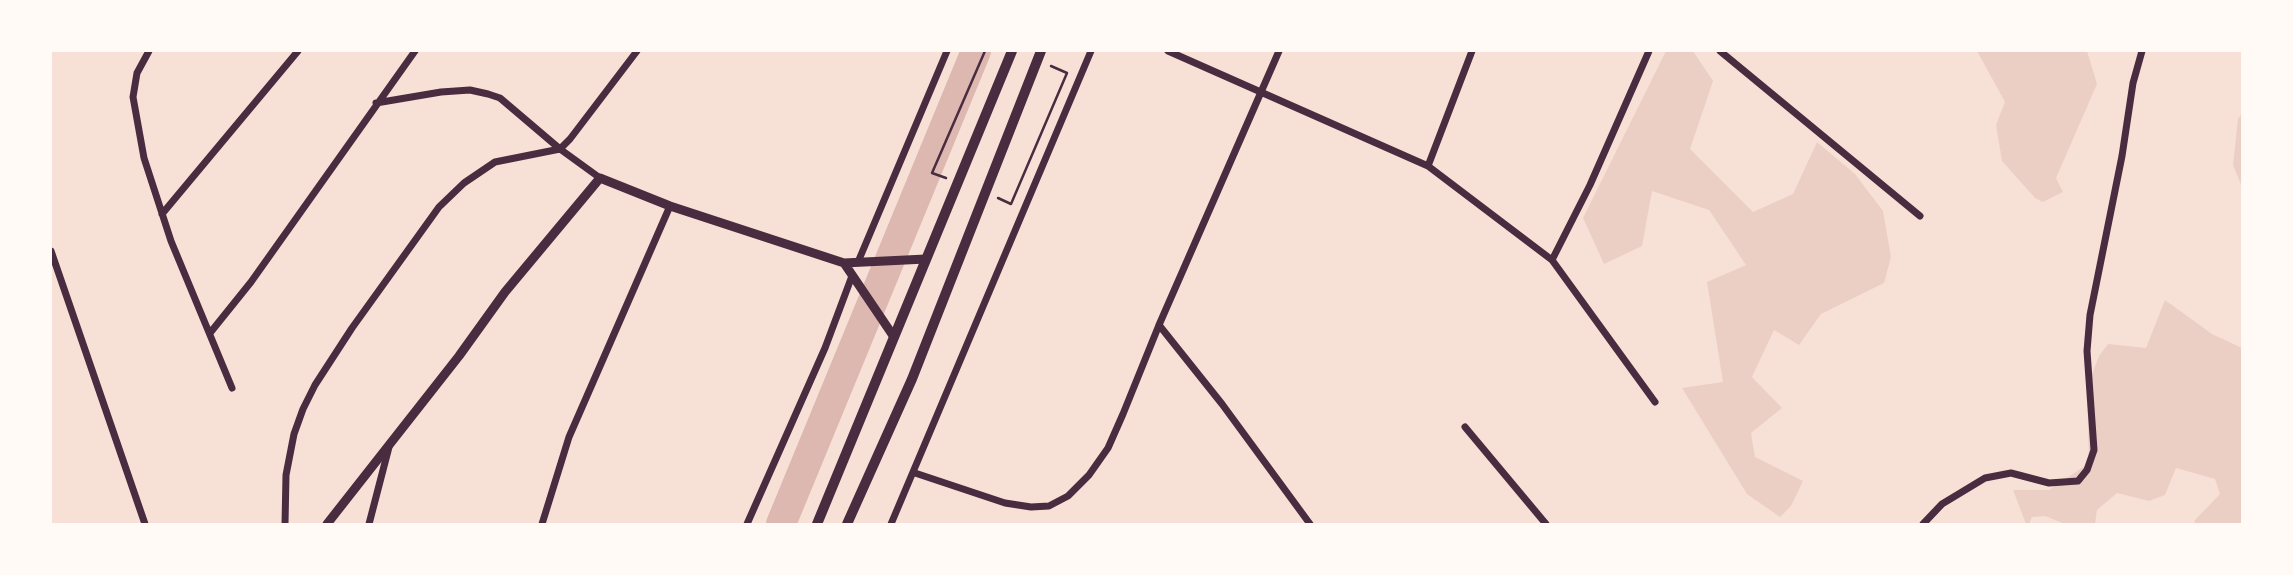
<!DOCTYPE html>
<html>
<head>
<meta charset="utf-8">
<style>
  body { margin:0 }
  #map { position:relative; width:2293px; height:575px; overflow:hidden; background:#f7e1d7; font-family:Helvetica,sans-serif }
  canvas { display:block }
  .frame { position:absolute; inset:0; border:52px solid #fffaf5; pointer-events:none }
</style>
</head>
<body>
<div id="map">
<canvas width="2293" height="575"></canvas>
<div class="frame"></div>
</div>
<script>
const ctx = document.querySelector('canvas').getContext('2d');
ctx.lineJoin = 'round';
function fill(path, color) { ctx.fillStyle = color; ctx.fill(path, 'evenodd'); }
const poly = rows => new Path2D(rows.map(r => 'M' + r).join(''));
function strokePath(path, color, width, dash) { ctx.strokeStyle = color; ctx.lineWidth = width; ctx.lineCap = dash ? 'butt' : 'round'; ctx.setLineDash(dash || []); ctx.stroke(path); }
fill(poly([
  [1666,51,1693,51,1713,81,1690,149,1753,212,1793,194,1817,142,1855,174,1883,211,1891,257,1884,283,1821,314,1799,345,1774,330,1752,377,1782,408,1751,433,1755,457,1803,481,1791,506,1780,517,1747,494,1682,388,1723,382,1707,282,1746,265,1709,210,1652,191,1642,246,1604,264,1583,218],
  [1977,51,2087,51,2097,84,2056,178,2063,192,2043,202,2035,198,2002,161,1996,125,2005,102],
  [2242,113,2242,187,2233,165,2238,119],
  [2165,300,2212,334,2242,348,2242,524,2194,524,2195,520,2220,494,2215,479,2176,468,2165,495,2149,501,2117,493,2097,510,2095,524,2065,524,2045,516,2032,517,2029,524,2026,524,2013,490,2049,490,2089,463,2087,387,2099,356,2108,344,2146,348]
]), '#ebcfc5');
strokePath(poly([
  [781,524,976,51]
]), '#dcb8b0', 30);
strokePath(poly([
  [946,178,932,173,985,51],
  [998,198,1011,204,1067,73,1051,66]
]), '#4a2c40', 2.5);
strokePath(poly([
  [149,51,137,73,133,97,144,158,171,241,232,388],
  [1168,51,1428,166,1552,260,1655,402],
  [1720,51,1920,216],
  [376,103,441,92,470,90,488,94,500,98,560,149,600,178],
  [560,149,570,139,637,51],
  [1428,166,1472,51],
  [162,214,298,51],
  [51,251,145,524],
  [1552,260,1590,185,1649,51],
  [858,262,947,51],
  [1159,325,1222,404,1310,524],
  [210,333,251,282,415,51],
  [1465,427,1546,524],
  [915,473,1005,503,1031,507,1049,506,1068,496,1089,475,1108,448,1123,414,1159,325,1279,51],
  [285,524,286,475,294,434,303,409,315,385,352,328,439,207,464,183,495,162,560,149],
  [369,524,389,447],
  [542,524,569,437,670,206],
  [747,524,825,348,852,276],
  [891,524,1091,51],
  [1923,524,1942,504,1985,478,2011,473,2049,483,2078,481,2087,470,2094,450,2087,351,2090,315,2122,156,2133,83,2142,51]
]), '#4a2c40', 7);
strokePath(poly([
  [844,263,894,337],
  [327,524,459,356,505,292,600,178,670,206,844,263,926,259]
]), '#4a2c40', 9);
strokePath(poly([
  [817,524,1012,51],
  [847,524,912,379,1041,51]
]), '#4a2c40', 10);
</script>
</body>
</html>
